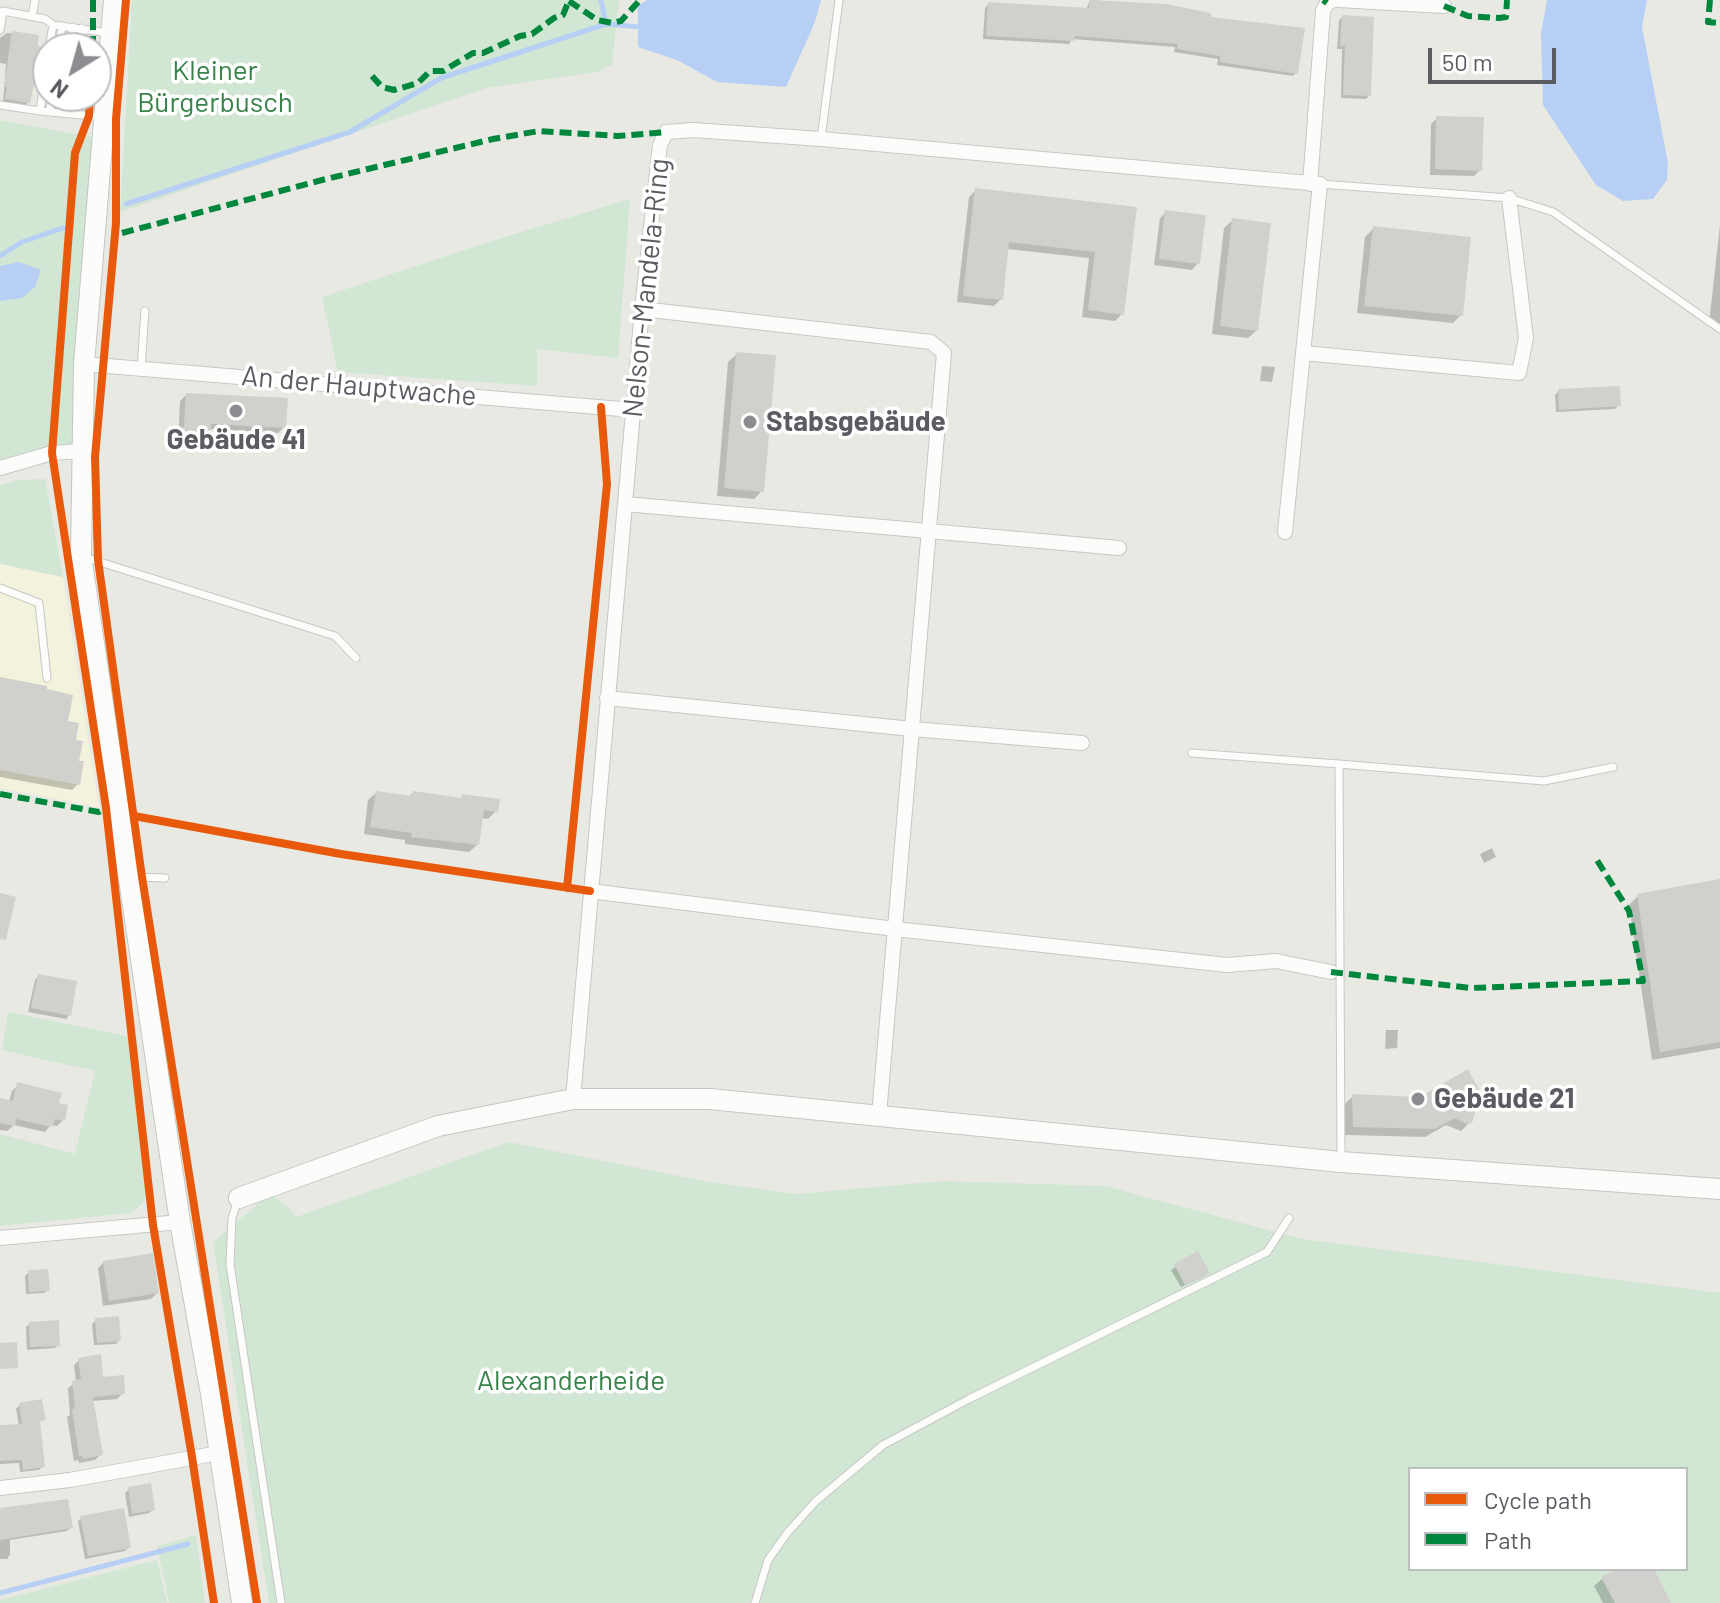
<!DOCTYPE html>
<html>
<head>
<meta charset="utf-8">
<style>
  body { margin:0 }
  #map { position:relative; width:1720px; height:1603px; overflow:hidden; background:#e9e9e4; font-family:Barlow,sans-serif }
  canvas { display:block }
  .legend { position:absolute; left:1408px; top:1467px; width:280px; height:104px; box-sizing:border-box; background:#fff; border:2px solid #bdbec0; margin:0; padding:10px 14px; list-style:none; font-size:24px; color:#5a5c62 }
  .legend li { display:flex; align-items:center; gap:16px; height:40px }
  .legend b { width:40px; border:2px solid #bdbec0 }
  .north { position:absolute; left:32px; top:32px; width:80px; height:80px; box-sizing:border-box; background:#fff; border:2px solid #bdbec0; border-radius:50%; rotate:217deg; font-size:22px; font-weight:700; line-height:32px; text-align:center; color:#5a5c62 }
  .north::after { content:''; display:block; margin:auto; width:28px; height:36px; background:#8c8d90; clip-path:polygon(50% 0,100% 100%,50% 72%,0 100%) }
  .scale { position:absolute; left:1428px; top:48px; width:128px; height:36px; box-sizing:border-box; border:4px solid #5a5c62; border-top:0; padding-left:10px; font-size:24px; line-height:28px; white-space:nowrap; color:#5a5c62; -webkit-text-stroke:6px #fff; paint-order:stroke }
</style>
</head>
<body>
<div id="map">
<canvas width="1720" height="1603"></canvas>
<ul class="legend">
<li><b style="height:10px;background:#e8590c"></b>Cycle path</li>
<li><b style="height:10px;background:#00873e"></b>Path</li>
</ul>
<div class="north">N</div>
<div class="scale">50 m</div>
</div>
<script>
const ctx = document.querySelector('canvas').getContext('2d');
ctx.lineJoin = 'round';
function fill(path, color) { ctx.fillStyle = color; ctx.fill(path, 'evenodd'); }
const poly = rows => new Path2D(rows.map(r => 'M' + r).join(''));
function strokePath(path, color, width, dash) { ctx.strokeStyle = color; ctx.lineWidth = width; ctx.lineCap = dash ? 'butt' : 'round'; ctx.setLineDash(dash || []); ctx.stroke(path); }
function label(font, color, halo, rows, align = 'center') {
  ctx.font = font + ' Barlow,sans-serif'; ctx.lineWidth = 7; ctx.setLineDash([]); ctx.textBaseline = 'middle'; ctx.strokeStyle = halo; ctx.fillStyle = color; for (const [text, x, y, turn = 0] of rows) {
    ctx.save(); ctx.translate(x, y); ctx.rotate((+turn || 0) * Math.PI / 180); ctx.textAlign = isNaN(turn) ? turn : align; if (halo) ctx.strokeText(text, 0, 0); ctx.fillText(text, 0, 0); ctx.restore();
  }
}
fill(poly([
  [0,564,63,577,99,807,0,788]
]), '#f3f2dc');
fill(poly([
  [132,0,619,0,612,65,597,72,486,88,120,212],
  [0,120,96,138,80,451,0,468],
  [630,199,618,358,537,349,537,386,338,372,322,297,482,244],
  [45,479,63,577,0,564,0,485,19,480],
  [8,1012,137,1038,147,1194,142,1204,131,1213,0,1226,0,1134,75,1154,95,1071,2,1050],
  [509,1142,709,1182,797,1194,943,1181,1105,1186,1302,1239,1720,1293,1720,1603,269,1603,213,1242,269,1194,290,1208,296,1217],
  [1410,1469,1686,1469,1686,1569,1410,1569],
  [196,1535,205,1603,169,1603,157,1546],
  [157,1560,167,1603,0,1603,0,1600]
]), '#d1e6d3');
fill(poly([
  [647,0,821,0,815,22,786,87,717,82,677,60,638,47,638,6],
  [1547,0,1647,0,1642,27,1668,163,1667,180,1653,199,1623,201,1596,185,1543,105,1541,33],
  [19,262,41,270,35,287,22,298,0,301,0,266]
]), '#b7cff5');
fill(poly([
  [1090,0,1165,6,1208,19,1296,73,1293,76,1217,65,1218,59,1174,52,1175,47,1072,39,1069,44,983,39,985,8,988,4,1086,10],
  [1343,17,1369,96,1366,99,1341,98,1342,49,1337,49,1339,20],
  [7,33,37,36,29,101,26,105,3,102,6,64,0,63,0,38],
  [1437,118,1480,170,1474,176,1430,175,1431,124],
  [976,190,1135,209,1122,314,1115,321,1082,317,1089,258,1007,249,1001,299,994,306,957,302,969,197],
  [1166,212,1198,263,1192,270,1154,265,1160,218],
  [1233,220,1257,330,1248,338,1212,334,1224,228],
  [1720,225,1720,324,1709,323],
  [1373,229,1461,315,1453,323,1357,313,1365,237],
  [737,354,762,491,754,499,717,496,728,362],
  [1262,366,1275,367,1272,382,1260,381],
  [1559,391,1619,405,1615,409,1556,412,1555,395],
  [186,395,284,427,278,433,209,429,209,440,203,446,178,445,180,401],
  [0,680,66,723,73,742,77,762,78,784,72,790,0,777],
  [376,793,409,797,413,793,459,799,463,796,496,811,488,819,481,818,477,845,469,852,405,844,405,840,364,834,368,800],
  [1492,848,1496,857,1484,863,1480,854],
  [1720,881,1720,1048,1652,1060,1629,905,1638,896],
  [38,976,69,1015,66,1019,28,1012,35,980],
  [1386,1030,1398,1030,1397,1048,1385,1049],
  [18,1085,57,1105,63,1120,57,1126,51,1125,45,1132,14,1125,7,1131,0,1130,0,1100,9,1102,12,1091],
  [1353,1096,1483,1100,1474,1109,1470,1122,1461,1131,1446,1125,1425,1137,1345,1135,1344,1105],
  [1197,1254,1204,1276,1181,1287,1171,1270],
  [104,1262,157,1293,151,1299,103,1306,98,1268],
  [29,1272,48,1290,44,1293,26,1294,25,1276],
  [96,1320,119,1340,116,1344,94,1345,92,1324],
  [30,1324,58,1345,55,1348,27,1350,26,1327],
  [79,1360,102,1379,123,1393,117,1399,92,1401,100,1455,95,1460,79,1463,78,1460,74,1461,67,1417,70,1415,68,1388,76,1382,74,1365],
  [20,1405,44,1419,38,1423,43,1466,39,1470,20,1472,19,1463,0,1464,0,1427,19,1426,16,1409],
  [129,1489,153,1510,149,1513,129,1517,125,1493],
  [0,1510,71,1527,67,1531,10,1540,10,1555,7,1559,0,1559],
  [81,1518,129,1547,125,1551,85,1559,78,1521],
  [1621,1569,1652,1569,1669,1603,1603,1603,1594,1586,1603,1578]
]), '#0003');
strokePath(poly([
  [601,0,606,24],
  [126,204,350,132,441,78,606,24,642,27],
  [0,256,22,242,63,228],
  [0,1593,188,1544]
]), '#b7cff5', 5);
fill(poly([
  [1090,0,1166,4,1211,13,1211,17,1305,28,1298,74,1220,62,1220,56,1177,49,1178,44,1075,36,1074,41,986,36,988,2,1089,8],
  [1342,15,1374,17,1371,96,1343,95,1345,46,1340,46],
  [12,31,39,35,38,46,43,47,38,79,35,79,30,103,5,99,7,87,4,87],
  [1436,116,1484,117,1482,171,1435,169],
  [975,188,1137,207,1124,315,1088,310,1095,252,1009,242,1003,300,963,296],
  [1165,210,1206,215,1200,264,1159,259],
  [1232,218,1271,223,1258,331,1220,326],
  [1373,226,1471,237,1463,316,1364,306],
  [736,352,776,355,764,492,724,488],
  [1620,386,1621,406,1559,410,1558,389],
  [186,393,288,398,286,428,211,424,211,441,183,439],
  [0,677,47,686,47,689,73,695,68,721,79,723,76,740,83,741,79,761,84,761,80,785,0,770],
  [376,791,412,796,413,791,461,798,462,794,500,799,498,812,484,810,479,845,411,837,412,833,370,827],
  [1720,879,1720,1042,1660,1052,1637,894],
  [0,893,16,897,6,940,0,939],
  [38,974,77,981,71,1016,31,1008],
  [1468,1069,1485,1101,1477,1105,1472,1123,1467,1124,1455,1118,1435,1129,1353,1127,1352,1094,1420,1097],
  [17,1082,62,1093,59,1103,68,1105,65,1121,55,1119,52,1127,16,1119,15,1126,0,1123,0,1098,13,1101],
  [1198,1251,1210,1273,1185,1285,1174,1264],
  [153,1253,159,1293,109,1301,103,1261],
  [48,1269,50,1291,29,1292,28,1270],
  [119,1316,121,1341,97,1343,95,1318],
  [59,1320,60,1346,30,1347,29,1322],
  [17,1342,18,1368,0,1369,0,1343],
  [101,1354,103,1377,124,1375,125,1394,93,1397,103,1455,83,1459,83,1456,79,1456,72,1410,75,1408,72,1381,81,1379,78,1358],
  [42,1399,46,1420,40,1421,45,1467,23,1470,22,1460,0,1461,0,1425,22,1424,19,1403],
  [151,1483,155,1510,132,1514,128,1487],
  [68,1499,73,1528,0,1540,0,1508],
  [124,1508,131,1548,88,1556,80,1516],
  [1616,1569,1654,1569,1671,1603,1615,1603,1601,1577]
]), '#d0d0cd');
const lane = poly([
  [32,16,35,0],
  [0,30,3,11,45,19,53,25,109,33],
  [49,48,53,25],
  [59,48,62,26],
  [70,48,73,27],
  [80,48,82,28],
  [48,56,40,111,103,117],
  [0,105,40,111],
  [50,111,52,96],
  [61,113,64,96],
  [72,114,74,96],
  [821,139,839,0],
  [1320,184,1509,198,1553,212,1720,329],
  [141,368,145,311],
  [84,557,335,636,356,658],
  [0,588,39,603,47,678],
  [1192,753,1339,764,1341,1160],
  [1339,764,1544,781,1613,767],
  [131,877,165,878],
  [238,1200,232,1218,230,1264,281,1603],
  [755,1603,768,1560,788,1532,816,1501,883,1445,969,1399,1267,1252,1289,1218]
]);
const street = poly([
  [1339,0,1444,6],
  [1310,184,1323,11,1327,3,1334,0],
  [642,309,931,342,944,353,879,1115],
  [1303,353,1519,373,1526,338,1509,198],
  [84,364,633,410],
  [0,468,52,453,80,451],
  [625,504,1119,548],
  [607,698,912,729,1082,743],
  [590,891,895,929,1227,965,1276,961,1331,972],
  [573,1099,642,309,660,145,666,132,693,130,821,139,1320,184,1285,532],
  [0,1238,180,1222],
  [0,1488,70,1480,219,1453]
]);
const secondary = poly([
  [114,0,84,364,81,556,180,1222,211,1394,242,1603],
  [239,1198,438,1126,573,1099,710,1099,1341,1162,1720,1189]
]);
strokePath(lane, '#c7c7c6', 9);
strokePath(street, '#c7c7c6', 16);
strokePath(secondary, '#c5c5c5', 22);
strokePath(lane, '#fcfcfb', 7);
strokePath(street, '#fcfcfb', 14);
strokePath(secondary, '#fcfcfb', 20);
strokePath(poly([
  [1323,0,1327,3],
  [1710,0,1708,22,1720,23],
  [569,1,597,20,612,23,621,21,640,0],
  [1444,6,1468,16,1499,18,1506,17,1507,0],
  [93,48,93,0],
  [372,76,382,87,394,90,418,83,430,71,443,71,473,53,483,53,520,36,532,34,554,18,563,15,569,0],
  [122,233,322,180,493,139,539,131,618,136,666,132],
  [0,794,99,812,106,808],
  [1331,972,1471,988,1643,981,1629,911,1595,857]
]), '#00873e', 6, [12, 6]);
strokePath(poly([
  [126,0,116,119,116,223,95,457,98,560,142,877,257,1603],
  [90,96,89,116,75,153,52,453,106,808,153,1225,192,1457,214,1603],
  [134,816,341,854,590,891],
  [567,888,607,484,601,407]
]), '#e8590c', 8);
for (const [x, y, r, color] of [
  [236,411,8,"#8c8d90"],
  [750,422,8,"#8c8d90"],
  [1418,1099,8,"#8c8d90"]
]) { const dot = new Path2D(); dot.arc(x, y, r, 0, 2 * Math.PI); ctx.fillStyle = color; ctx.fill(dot); strokePath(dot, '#fff', 3); }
label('28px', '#378349', '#fff', [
  ["Kleiner",215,71],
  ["Bürgerbusch",215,103],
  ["Alexanderheide",571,1381]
]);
label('28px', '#5a5c62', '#fff', [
  ["Nelson-Mandela-Ring",646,288,-84],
  ["An der Hauptwache",359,386,5]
]);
label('bold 28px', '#5a5c62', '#fff', [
  ["Stabsgebäude",766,422],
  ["Gebäude 41",236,440,"center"],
  ["Gebäude 21",1434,1099]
], 'left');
</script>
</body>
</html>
